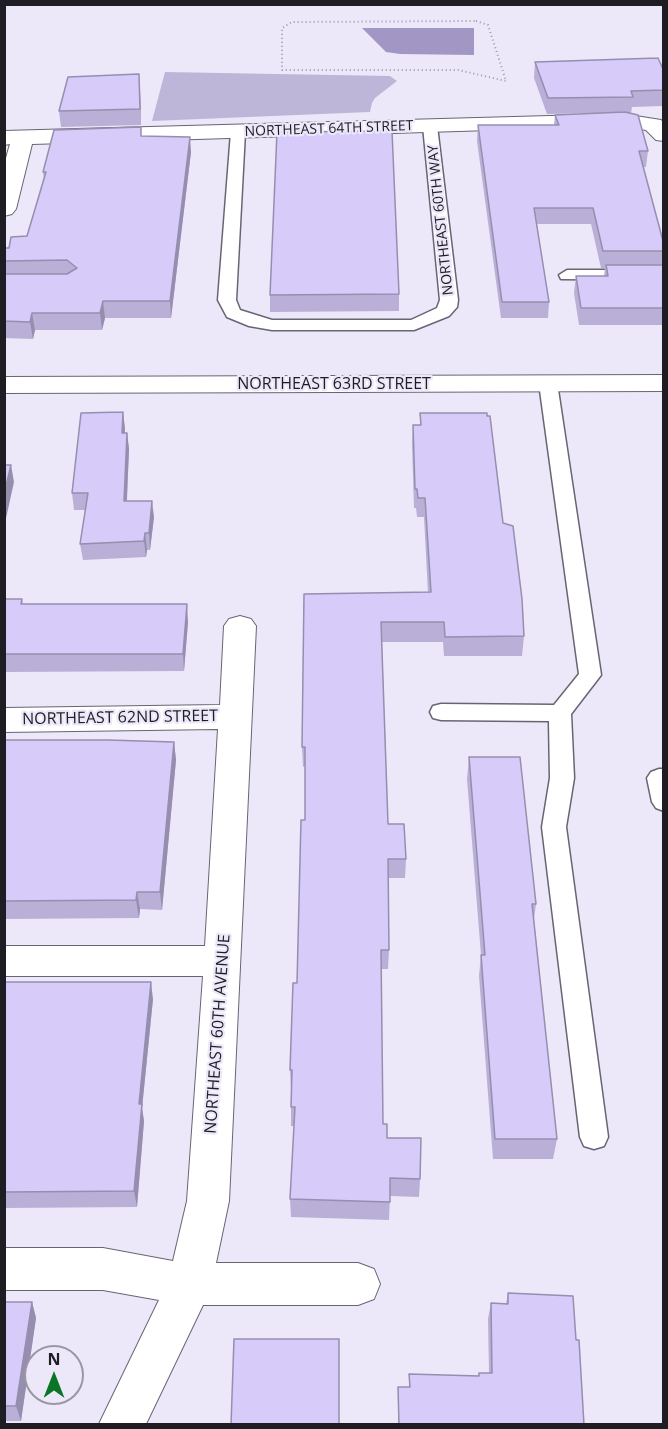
<!DOCTYPE html>
<html>
<head>
<meta charset="utf-8">
<style>
  body { margin:0 }
  #map { position:relative; width:668px; height:1429px; overflow:hidden; background:#ece8f9; font-family:"Open Sans",sans-serif }
  canvas { display:block }
  .frame { position:absolute; inset:0; border:6px solid #1e1d23; pointer-events:none }
  .north { position:absolute; left:24px; top:1345px; width:60px; height:60px; box-sizing:border-box; background:#ece8f9; border:2px solid #9a97a3; border-radius:50%; rotate:0deg; font-size:16px; font-weight:700; line-height:24px; text-align:center; color:#1e1d23 }
  .north::after { content:''; display:block; margin:auto; width:21px; height:27px; background:#0b7527; clip-path:polygon(50% 0,100% 100%,50% 72%,0 100%) }
</style>
</head>
<body>
<div id="map">
<canvas width="668" height="1429"></canvas>
<div class="frame"></div>
<div class="north">N</div>
</div>
<script>
const ctx = document.querySelector('canvas').getContext('2d');
ctx.lineJoin = 'round';
function fill(path, color) { ctx.fillStyle = color; ctx.fill(path, 'evenodd'); }
const poly = rows => new Path2D(rows.map(r => 'M' + r).join(''));
function strokePath(path, color, width, dash) { ctx.strokeStyle = color; ctx.lineWidth = width; ctx.lineCap = dash ? 'butt' : 'round'; ctx.setLineDash(dash || []); ctx.stroke(path); }
function label(font, color, halo, rows, align = 'center') {
  ctx.font = font + ' "Open Sans",sans-serif'; ctx.lineWidth = 4.5; ctx.setLineDash([]); ctx.textBaseline = 'middle'; ctx.strokeStyle = halo; ctx.fillStyle = color; for (const [text, x, y, turn = 0] of rows) {
    ctx.save(); ctx.translate(x, y); ctx.rotate((+turn || 0) * Math.PI / 180); ctx.textAlign = isNaN(turn) ? turn : align; if (halo) ctx.strokeText(text, 0, 0); ctx.fillText(text, 0, 0); ctx.restore();
  }
}
fill(poly([
  [165,72,390,76,397,81,375,98,372,103,370,112,152,121]
]), '#beb6d8');
fill(poly([
  [362,28,474,28,474,55,400,54,386,52]
]), '#a297c4');
const service = poly([
  [430,122,437,126,458,300,457,307,449,316,414,330,272,330,249,326,227,317,218,300,231,132,238,128,245,132,236,300,240,310,272,320,411,320,437,308,440,300,423,126,430,122],
  [567,270,664,270,664,280,561,279,559,275,567,270],
  [548,378,554,379,557,383,601,675,571,714,574,778,566,827,608,1137,604,1146,594,1149,584,1146,580,1137,542,827,550,778,549,721,441,720,433,718,430,712,433,706,441,704,554,705,579,674,539,383,542,379,548,378],
  [659,769,664,769,664,811,656,808,652,802,647,778,651,772,659,769]
]);
const minor = poly([
  [623,114,661,120,664,123,664,141,656,140,646,130,623,126,32,144,16,209,12,214,4,216,4,165,10,144,4,145,4,131,623,114],
  [240,616,251,619,256,626,229,1201,216,1263,358,1263,374,1269,380,1284,374,1299,358,1305,203,1305,146,1424,99,1424,159,1300,103,1290,4,1290,4,1248,103,1248,173,1261,187,1201,203,976,4,976,4,946,205,946,218,729,4,732,4,708,220,705,224,626,229,619,240,616]
]);
const secondary = poly([
  [664,375,664,391,4,393,4,377,664,375]
]);
strokePath(service, '#686573', 3);
strokePath(minor, '#686573', 2);
strokePath(secondary, '#686573', 2);
strokePath(poly([
  [476,21,488,25,506,81,458,70,282,70,282,28,292,22,476,21]
]), '#9d9aa7', 2, [1, 3]);
fill(service, '#fff');
fill(minor, '#fff');
fill(secondary, '#fff');
fill(poly([
  [535,62,663,69,663,106,632,107,631,113,628,113,648,151,646,167,643,167,663,241,663,325,579,325,574,293,576,276,604,276,605,268,601,268,591,224,537,224,549,302,548,318,501,318,477,141,478,125,554,125,555,115,599,113,547,114,534,78],
  [140,89,141,125,61,127,59,111],
  [141,127,141,136,191,152,171,318,105,318,102,330,35,330,33,339,4,338,4,248,9,248,27,236,44,179,43,172],
  [399,294,399,311,270,312,270,295],
  [123,412,125,433,127,433,129,449,127,501,154,517,150,550,147,550,146,557,83,560,80,544,85,510,74,510,72,493],
  [420,413,503,523,524,636,522,656,444,656,443,642,382,642,388,824,406,859,405,878,388,878,389,950,388,969,381,969,383,1124,387,1138,420,1179,419,1197,390,1196,389,1220,291,1217,290,1199,294,1126,291,1126,291,1089,290,1070,297,983,305,820,305,766,303,767,302,747,304,594,428,593,424,517,417,517,416,508,414,508,412,444,413,425,420,425],
  [4,599,22,599,23,604,188,622,184,671,4,672],
  [4,740,174,742,176,760,162,910,140,909,139,918,4,919],
  [469,757,536,904,534,919,557,1139,553,1159,493,1159,479,976,481,955,467,779],
  [4,982,153,999,142,1108,144,1121,137,1207,4,1208],
  [508,1293,576,1340,584,1425,398,1425,398,1387,409,1387,409,1374,478,1376,479,1373,489,1373,488,1319,491,1303,506,1304],
  [4,1302,32,1302,36,1318,21,1421,4,1421]
]), '#b9afd7');
fill(poly([
  [139,74,140,89,141,125,140,109],
  [190,137,191,152,171,318,170,301],
  [103,301,105,318,102,330,100,313],
  [32,313,35,330,33,339,30,322],
  [123,412,125,428,123,449,122,433],
  [127,433,129,449,126,518,124,501],
  [11,465,14,482,5,523,4,494],
  [152,501,154,517,150,550,149,533],
  [145,533,147,550,146,557,144,541],
  [187,604,188,622,184,671,183,654],
  [174,742,176,760,162,910,160,892],
  [137,892,140,909,139,918,136,900],
  [151,982,153,999,142,1108,144,1121,137,1207,134,1191,139,1104],
  [32,1302,36,1318,21,1421,16,1406]
]), '#968eaf');
const building = poly([
  [658,58,663,69,663,90,631,91,633,97,548,98,535,62,658,58],
  [139,74,140,109,59,111,68,77,139,74],
  [625,112,638,115,648,151,639,151,663,241,663,251,603,251,593,208,534,208,549,302,502,302,478,125,559,125,555,115,625,112],
  [141,127,141,136,190,137,170,301,103,301,100,313,32,313,30,322,4,321,4,274,67,274,77,268,67,260,4,261,4,248,9,248,11,237,27,236,46,172,43,172,54,130,141,127],
  [392,131,399,294,270,295,277,132,392,131],
  [606,265,663,265,663,308,581,308,576,276,608,276,606,265],
  [123,412,122,433,127,433,124,501,152,501,149,533,145,533,144,541,80,544,88,493,72,493,81,413,123,412],
  [420,413,487,413,487,416,490,416,503,523,513,526,522,599,524,636,445,637,444,622,381,622,388,824,404,824,406,859,388,859,389,950,381,950,383,1124,387,1124,387,1138,421,1138,420,1179,390,1178,390,1202,290,1199,295,1107,291,1107,292,1070,290,1070,293,983,297,983,301,820,305,820,305,747,302,747,304,594,431,592,425,498,418,498,417,489,415,489,413,425,421,425,420,413],
  [4,465,11,465,4,494,4,465],
  [4,599,22,599,21,604,187,604,183,654,4,654,4,599],
  [4,740,108,740,174,742,160,892,137,892,136,900,4,901,4,740],
  [469,757,520,757,536,904,532,904,557,1139,495,1139,481,955,485,955,469,757],
  [4,982,151,982,139,1104,142,1104,134,1191,4,1192,4,982],
  [508,1293,573,1296,576,1340,579,1340,584,1425,399,1425,398,1387,410,1387,409,1374,479,1376,479,1373,492,1373,491,1303,508,1304,508,1293],
  [4,1302,32,1302,16,1406,4,1406,4,1302],
  [234,1339,339,1339,339,1425,231,1425,234,1339]
]);
fill(building, '#d7cbfa');
strokePath(building, '#968eaf', 1.5);
label('14px', '#1e1d23', '#ece8f9', [
  ["NORTHEAST 64TH STREET",329,129,-2],
  ["NORTHEAST 60TH WAY",441,220,-96]
]);
label('16px', '#1e1d23', '#ece8f9', [
  ["NORTHEAST 63RD STREET",334,384],
  ["NORTHEAST 62ND STREET",120,718,-1],
  ["NORTHEAST 60TH AVENUE",218,1034,-86]
]);
</script>
</body>
</html>
